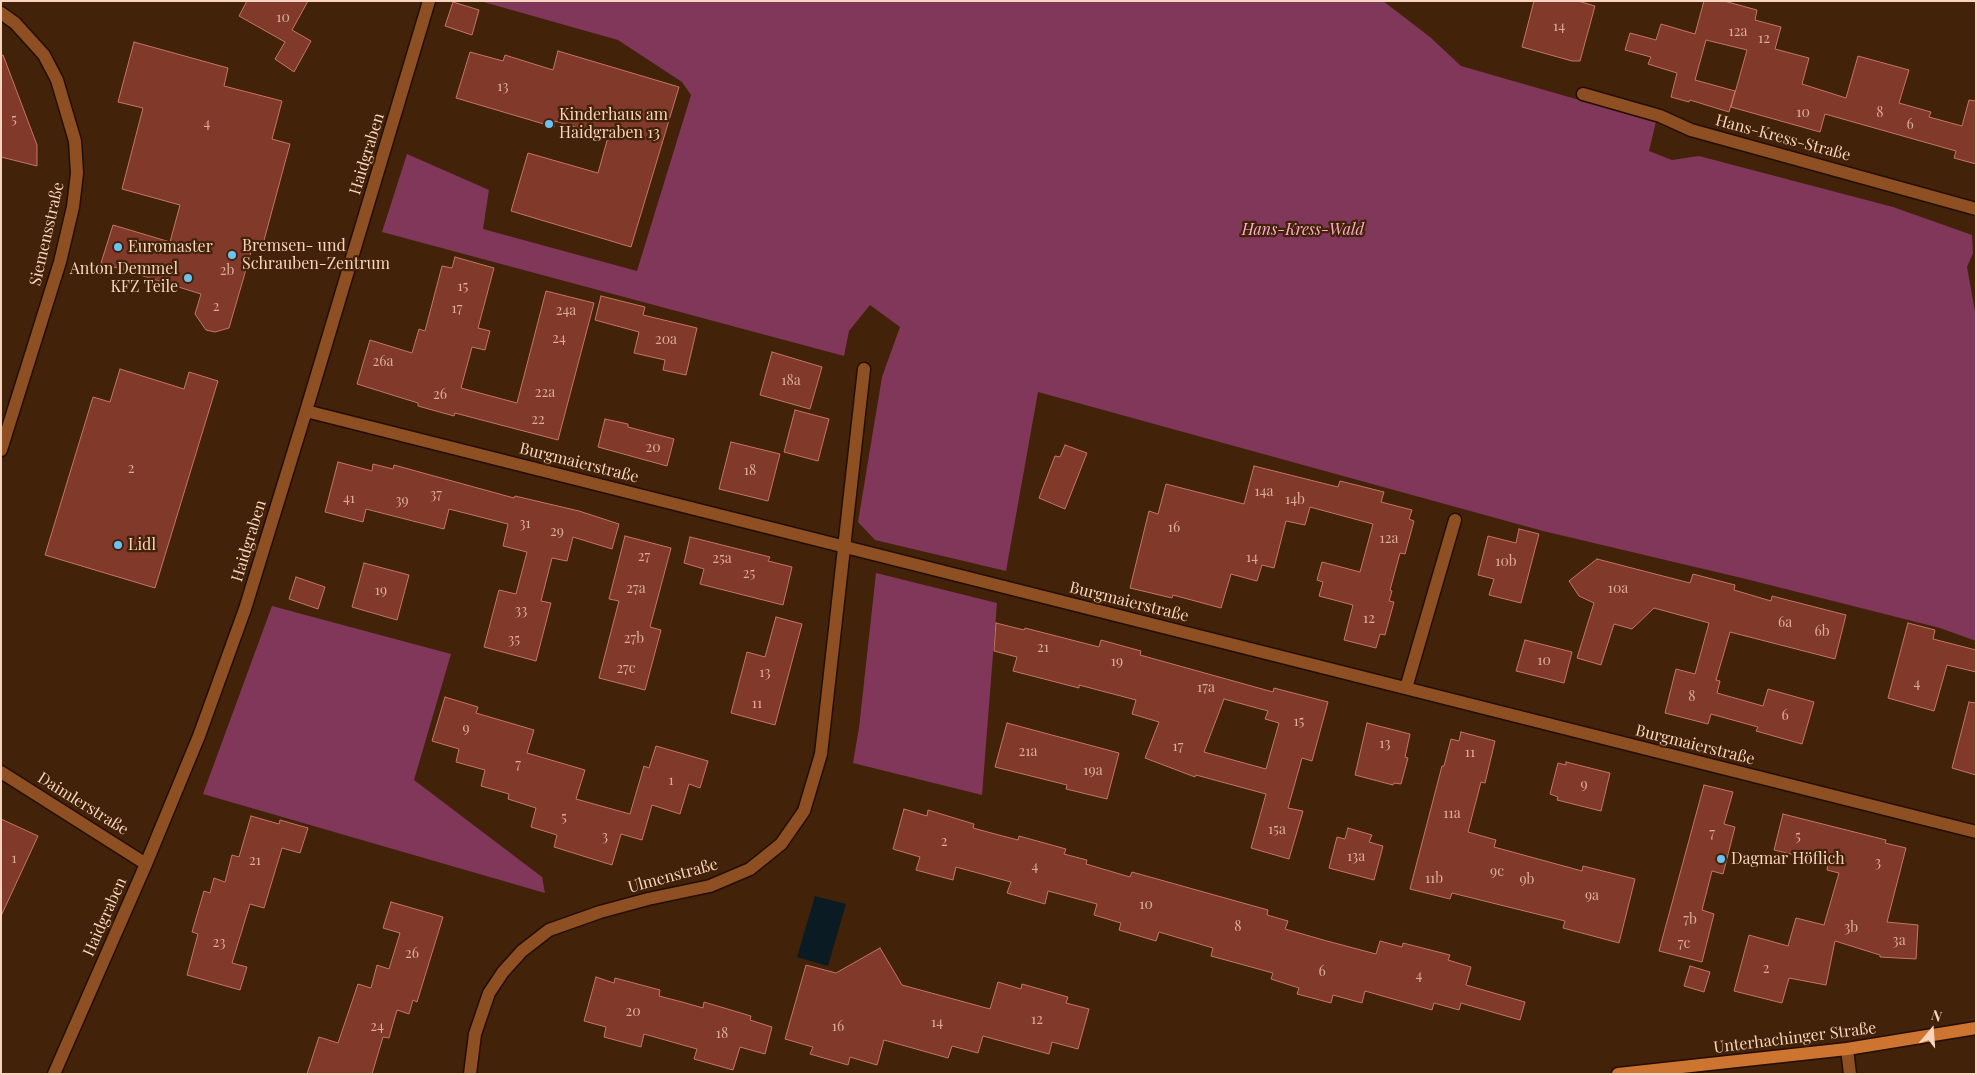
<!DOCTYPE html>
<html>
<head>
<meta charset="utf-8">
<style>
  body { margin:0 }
  #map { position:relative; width:1977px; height:1075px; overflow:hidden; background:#43220a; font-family:"Playfair Display",serif }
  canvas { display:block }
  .frame { position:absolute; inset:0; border:2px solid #f9d4be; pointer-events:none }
  .north { position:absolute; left:1907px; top:1005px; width:50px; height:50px; -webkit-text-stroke:4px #43220a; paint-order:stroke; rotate:18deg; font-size:14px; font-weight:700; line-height:20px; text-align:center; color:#f9d4be }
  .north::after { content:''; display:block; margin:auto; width:18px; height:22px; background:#f9d4be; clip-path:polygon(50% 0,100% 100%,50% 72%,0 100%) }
</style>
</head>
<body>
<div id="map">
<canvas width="1977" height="1075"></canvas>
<div class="frame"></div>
<div class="north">N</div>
</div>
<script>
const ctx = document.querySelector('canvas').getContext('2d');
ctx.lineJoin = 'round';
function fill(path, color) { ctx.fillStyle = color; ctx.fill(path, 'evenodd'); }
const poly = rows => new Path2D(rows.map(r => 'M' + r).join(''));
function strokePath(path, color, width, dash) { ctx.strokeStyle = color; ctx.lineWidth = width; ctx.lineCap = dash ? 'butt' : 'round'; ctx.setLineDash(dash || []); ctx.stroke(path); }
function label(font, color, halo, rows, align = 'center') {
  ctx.font = font + ' "Playfair Display",serif'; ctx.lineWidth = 4.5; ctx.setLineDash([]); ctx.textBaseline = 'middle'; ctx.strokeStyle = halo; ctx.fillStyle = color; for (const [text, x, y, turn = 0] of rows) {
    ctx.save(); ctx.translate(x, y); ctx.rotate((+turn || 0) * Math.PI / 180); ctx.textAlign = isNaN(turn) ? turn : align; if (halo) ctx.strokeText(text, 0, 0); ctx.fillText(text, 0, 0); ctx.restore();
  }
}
fill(poly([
  [480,1,1383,1,1430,37,1461,66,1656,122,1649,151,1672,160,1699,156,1893,207,1972,235,1973,253,1967,267,1976,317,1976,641,1940,628,1746,579,1543,531,1038,392,1006,571,875,540,858,522,882,377,900,327,870,305,849,331,844,356,382,232,407,154,489,190,483,229,637,271,691,95,682,82,618,40],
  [876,573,997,603,982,795,853,763,859,728],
  [272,606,451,654,414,780,542,877,545,893,203,794]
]), '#813759');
fill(poly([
  [815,896,846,904,828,966,797,957]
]), '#0a1b24');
const building = poly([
  [247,1,308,1,292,30,311,41,294,72,275,59,285,42,239,16,247,1],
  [1534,1,1578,1,1595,6,1580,61,1572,61,1522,47,1534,1],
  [1704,1,1724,1,1757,10,1755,20,1781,27,1775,49,1809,58,1802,84,1846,98,1858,56,1909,70,1899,103,1931,112,1929,117,1962,126,1969,100,1976,101,1976,164,1954,158,1956,151,1825,114,1820,132,1731,107,1747,50,1706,40,1695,80,1735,91,1729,112,1690,100,1689,102,1671,97,1677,73,1648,64,1651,57,1625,50,1630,33,1656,40,1661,24,1695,34,1704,1],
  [453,2,479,10,472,35,445,26,453,2],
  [134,42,228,68,224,86,282,101,272,139,290,144,263,244,254,242,229,328,215,332,206,330,195,314,201,294,101,263,113,225,170,242,180,205,122,189,143,108,118,102,134,42],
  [558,51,679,87,631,247,511,211,528,153,598,173,608,137,555,121,554,127,456,98,470,52,503,61,505,55,553,70,558,51],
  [1,55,3,55,37,145,37,166,1,157,1,55],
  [455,257,494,268,478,328,490,331,485,350,472,347,461,388,517,403,546,291,594,303,558,440,455,413,454,416,418,406,418,403,357,384,370,340,412,353,419,329,425,331,442,266,452,268,455,257],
  [601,296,645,307,643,315,697,328,686,375,663,370,665,360,634,353,639,332,595,320,601,296],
  [772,352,822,367,810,409,760,395,772,352],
  [120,369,184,389,189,372,218,381,155,588,45,555,93,397,110,402,120,369],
  [795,410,829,419,818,461,784,452,795,410],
  [605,419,628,424,628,427,674,439,667,466,598,447,605,419],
  [731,442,780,454,768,501,719,489,731,442],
  [1065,445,1087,453,1065,509,1039,498,1055,456,1060,457,1065,445],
  [338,462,372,471,373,464,393,469,394,465,514,498,515,496,579,511,619,524,612,549,573,537,567,561,552,558,541,601,551,603,536,661,484,647,499,590,516,594,527,552,503,546,508,524,449,509,444,529,366,509,363,522,325,512,338,462],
  [1254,466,1338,487,1340,481,1384,492,1381,502,1412,510,1409,519,1414,521,1405,554,1400,553,1390,590,1392,591,1389,601,1394,602,1385,635,1380,634,1376,648,1344,640,1353,605,1319,596,1323,582,1317,580,1322,562,1360,572,1373,524,1310,507,1305,525,1286,521,1274,568,1262,565,1257,581,1231,574,1221,608,1173,595,1172,598,1130,588,1149,511,1158,514,1166,484,1244,504,1254,466],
  [1519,529,1539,534,1521,603,1489,595,1494,579,1478,575,1488,536,1516,543,1519,529],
  [625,536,671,548,650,627,661,630,645,690,599,678,619,601,609,599,625,536],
  [690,537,770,557,768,561,792,567,783,605,700,584,704,569,684,563,690,537],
  [1597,559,1690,583,1693,574,1735,585,1734,590,1771,601,1772,596,1846,615,1835,659,1730,632,1716,680,1720,681,1717,693,1763,706,1768,689,1814,702,1802,744,1756,731,1758,727,1711,714,1708,724,1665,713,1676,669,1695,674,1709,623,1654,608,1632,629,1614,624,1601,665,1577,658,1594,603,1579,596,1569,581,1597,559],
  [364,563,409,575,397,620,352,607,364,563],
  [296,577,325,587,318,609,289,599,296,577],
  [776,617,802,624,775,725,731,713,747,652,765,657,776,617],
  [996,623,1024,630,1025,628,1099,647,1101,640,1141,651,1140,655,1273,692,1274,688,1328,702,1312,761,1302,758,1288,808,1303,811,1289,859,1251,848,1266,794,1196,775,1195,777,1145,758,1159,722,1132,714,1136,700,1079,685,1079,688,1013,671,1017,657,994,651,996,623],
  [1224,699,1268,711,1265,719,1279,723,1266,769,1204,752,1224,699],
  [1908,623,1935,630,1933,639,1976,650,1976,672,1947,665,1934,711,1888,698,1908,623],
  [1525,640,1572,652,1564,683,1516,671,1525,640],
  [445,697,478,707,476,713,534,730,527,753,585,770,576,799,630,814,644,766,649,768,656,746,708,761,700,788,689,784,680,814,652,805,642,840,621,834,612,865,554,847,557,835,531,827,536,808,508,799,509,794,481,786,485,770,456,762,459,749,432,741,445,697],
  [1969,702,1976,703,1976,775,1952,768,1969,702],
  [1007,723,1119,753,1107,799,1066,789,1067,785,995,767,1007,723],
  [1367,723,1410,734,1405,757,1408,758,1401,784,1394,783,1393,785,1355,775,1367,723],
  [1461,732,1495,741,1485,783,1481,782,1468,832,1496,840,1494,847,1582,871,1583,866,1635,879,1619,943,1563,928,1565,921,1452,893,1450,899,1410,889,1442,766,1444,766,1451,739,1459,741,1461,732],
  [1566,762,1610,773,1601,811,1557,800,1558,797,1550,794,1558,763,1566,765,1566,762],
  [1704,785,1733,792,1724,824,1735,827,1723,874,1712,871,1702,910,1714,914,1702,962,1659,951,1704,785],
  [904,809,927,816,928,810,974,824,973,828,995,834,1018,840,1019,836,1066,849,1064,854,1087,860,1086,864,1130,877,1132,872,1268,910,1267,915,1288,921,1285,929,1327,941,1376,954,1380,941,1402,947,1403,943,1450,955,1448,960,1471,967,1466,985,1525,1002,1520,1020,1461,1003,1459,1010,1434,1003,1432,1010,1365,991,1362,1003,1333,995,1331,1003,1297,994,1299,988,1271,979,1273,973,1211,956,1213,948,1159,932,1156,941,1119,930,1121,923,1094,915,1097,904,1048,891,1045,904,1007,893,1011,882,956,867,953,880,916,870,920,857,893,849,904,809],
  [1783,814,1886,840,1885,843,1906,848,1887,922,1918,925,1916,959,1880,957,1880,955,1835,941,1826,985,1789,978,1782,1003,1734,991,1749,935,1788,946,1796,918,1824,925,1839,873,1827,870,1828,863,1774,850,1783,814],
  [251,816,279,824,280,820,308,828,300,853,282,848,264,908,250,904,232,963,247,967,240,990,187,975,198,934,192,932,204,891,210,893,214,878,225,882,232,855,239,857,251,816],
  [1,819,38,836,1,916,1,819],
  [1348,828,1372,835,1369,842,1383,846,1374,880,1329,868,1337,837,1345,839,1348,828],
  [391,902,443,917,417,1002,413,1000,409,1014,397,1010,389,1038,383,1037,372,1074,307,1074,319,1037,338,1043,358,984,371,988,377,965,389,969,400,933,383,928,391,902],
  [880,948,902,985,990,1009,998,982,1021,989,1022,984,1068,997,1066,1003,1089,1009,1078,1049,1052,1042,1049,1054,983,1036,978,1053,952,1046,948,1058,884,1040,877,1065,850,1057,848,1065,810,1054,813,1047,785,1039,806,965,836,973,880,948],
  [1690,966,1710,972,1704,992,1684,986,1690,966],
  [596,977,614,983,615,978,660,990,659,996,682,1002,703,1008,704,1002,751,1016,750,1020,772,1027,765,1054,740,1047,733,1070,694,1059,697,1049,644,1034,641,1047,604,1037,606,1027,584,1021,596,977]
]);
fill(building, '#81392a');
strokePath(building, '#c47664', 1);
const minor = poly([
  [1,13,15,23,44,55,57,80,75,141,77,173,73,207,60,262,1,450],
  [1583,94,1660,116,1691,130,1976,209],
  [306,411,1976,832],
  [1406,688,1455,520],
  [1,772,146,864],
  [1847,1049,1850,1074],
  [54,1074,146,864,199,736,245,609,306,411,429,1],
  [470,1074,475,1034,489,993,503,972,522,951,549,930,600,912,648,899,710,886,750,869,781,844,804,811,821,754,864,369]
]);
const major = poly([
  [1618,1074,1847,1049,1976,1028]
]);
strokePath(minor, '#220e02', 15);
strokePath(major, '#220e02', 15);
strokePath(minor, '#8e4f22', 12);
strokePath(major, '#ce7431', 12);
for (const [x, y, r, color] of [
  [549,124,5,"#6ac3f1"],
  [118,247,5,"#6ac3f1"],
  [232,255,5,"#6ac3f1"],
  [188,278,5,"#6ac3f1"],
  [118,545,5,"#6ac3f1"],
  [1721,859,5,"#6ac3f1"]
]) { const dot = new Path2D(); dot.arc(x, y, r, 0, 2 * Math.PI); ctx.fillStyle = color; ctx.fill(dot); strokePath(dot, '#43220a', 2); }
label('14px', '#dbad99', null, [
  ["10",283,18],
  ["14",1559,27],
  ["12a",1738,32],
  ["12",1764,39],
  ["13",503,87],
  ["10",1803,113],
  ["8",1880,113],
  ["5",14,120],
  ["4",207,124],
  ["6",1910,125],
  ["2b",227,271],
  ["15",463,287],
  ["2",216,307],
  ["17",457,309],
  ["24a",566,311],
  ["24",559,339],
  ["20a",666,340],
  ["26a",383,362],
  ["18a",791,381],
  ["22a",545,393],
  ["26",440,395],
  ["22",538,420],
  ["20",653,448],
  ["2",131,469],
  ["18",750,471],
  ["14a",1264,492],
  ["37",436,495],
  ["41",349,499],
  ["14b",1295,500],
  ["39",402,501],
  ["31",525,524],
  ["16",1174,528],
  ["29",557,532],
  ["12a",1389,539],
  ["27",644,557],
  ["14",1252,558],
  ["25a",722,559],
  ["10b",1506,562],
  ["25",749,574],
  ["27a",636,589],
  ["10a",1618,589],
  ["19",381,591],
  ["33",521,611],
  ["12",1369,619],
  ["6a",1785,623],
  ["6b",1822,632],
  ["27b",634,639],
  ["35",514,640],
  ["21",1043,648],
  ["10",1544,661],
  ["19",1117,662],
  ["27c",626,669],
  ["13",765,673],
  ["4",1917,684],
  ["17a",1206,688],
  ["8",1692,697],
  ["11",757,704],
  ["6",1785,716],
  ["15",1299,722],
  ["9",466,729],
  ["13",1385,744],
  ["17",1178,747],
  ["21a",1028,752],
  ["11",1470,753],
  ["7",518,765],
  ["19a",1093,771],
  ["1",671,781],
  ["9",1584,785],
  ["11a",1452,814],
  ["5",564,818],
  ["15a",1277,830],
  ["7",1712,834],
  ["3",605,837],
  ["5",1798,837],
  ["2",944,842],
  ["13a",1356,857],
  ["1",14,859],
  ["21",255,861],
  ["3",1878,863],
  ["4",1035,867],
  ["9c",1497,872],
  ["11b",1434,879],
  ["9b",1527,880],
  ["9a",1592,896],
  ["10",1146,905],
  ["7b",1690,920],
  ["8",1238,927],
  ["3b",1851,928],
  ["3a",1899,941],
  ["23",219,943],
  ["7c",1684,944],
  ["26",412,954],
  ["2",1766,969],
  ["6",1322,972],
  ["4",1419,976],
  ["20",633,1012],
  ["12",1037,1020],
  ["14",937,1023],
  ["24",377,1027],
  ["16",838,1027],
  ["18",722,1034]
]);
label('16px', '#f9d4be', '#43220a', [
  ["Kinderhaus am",559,115],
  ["Haidgraben 13",559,133],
  ["Bremsen- und",242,246],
  ["Schrauben-Zentrum",242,264],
  ["Euromaster",128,247],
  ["Anton Demmel",178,269,"right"],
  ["KFZ Teile",178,287,"right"],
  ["Lidl",128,545],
  ["Dagmar Höflich",1731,859]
], 'left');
label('16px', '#f9d4be', '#43220a', [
  ["Hans-Kress-Straße",1783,138,15],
  ["Haidgraben",367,154,-73],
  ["Siemensstraße",47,234,-77],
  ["Burgmaierstraße",579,463,14],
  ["Haidgraben",249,541,-73],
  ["Burgmaierstraße",1129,602,14],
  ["Burgmaierstraße",1695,745,14],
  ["Daimlerstraße",83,804,32],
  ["Ulmenstraße",673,876,-15],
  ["Haidgraben",105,917,-66],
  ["Unterhachinger Straße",1795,1038,-7]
]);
label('italic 16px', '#feaccd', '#43220a', [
  ["Hans-Kress-Wald",1303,230]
]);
</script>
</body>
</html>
